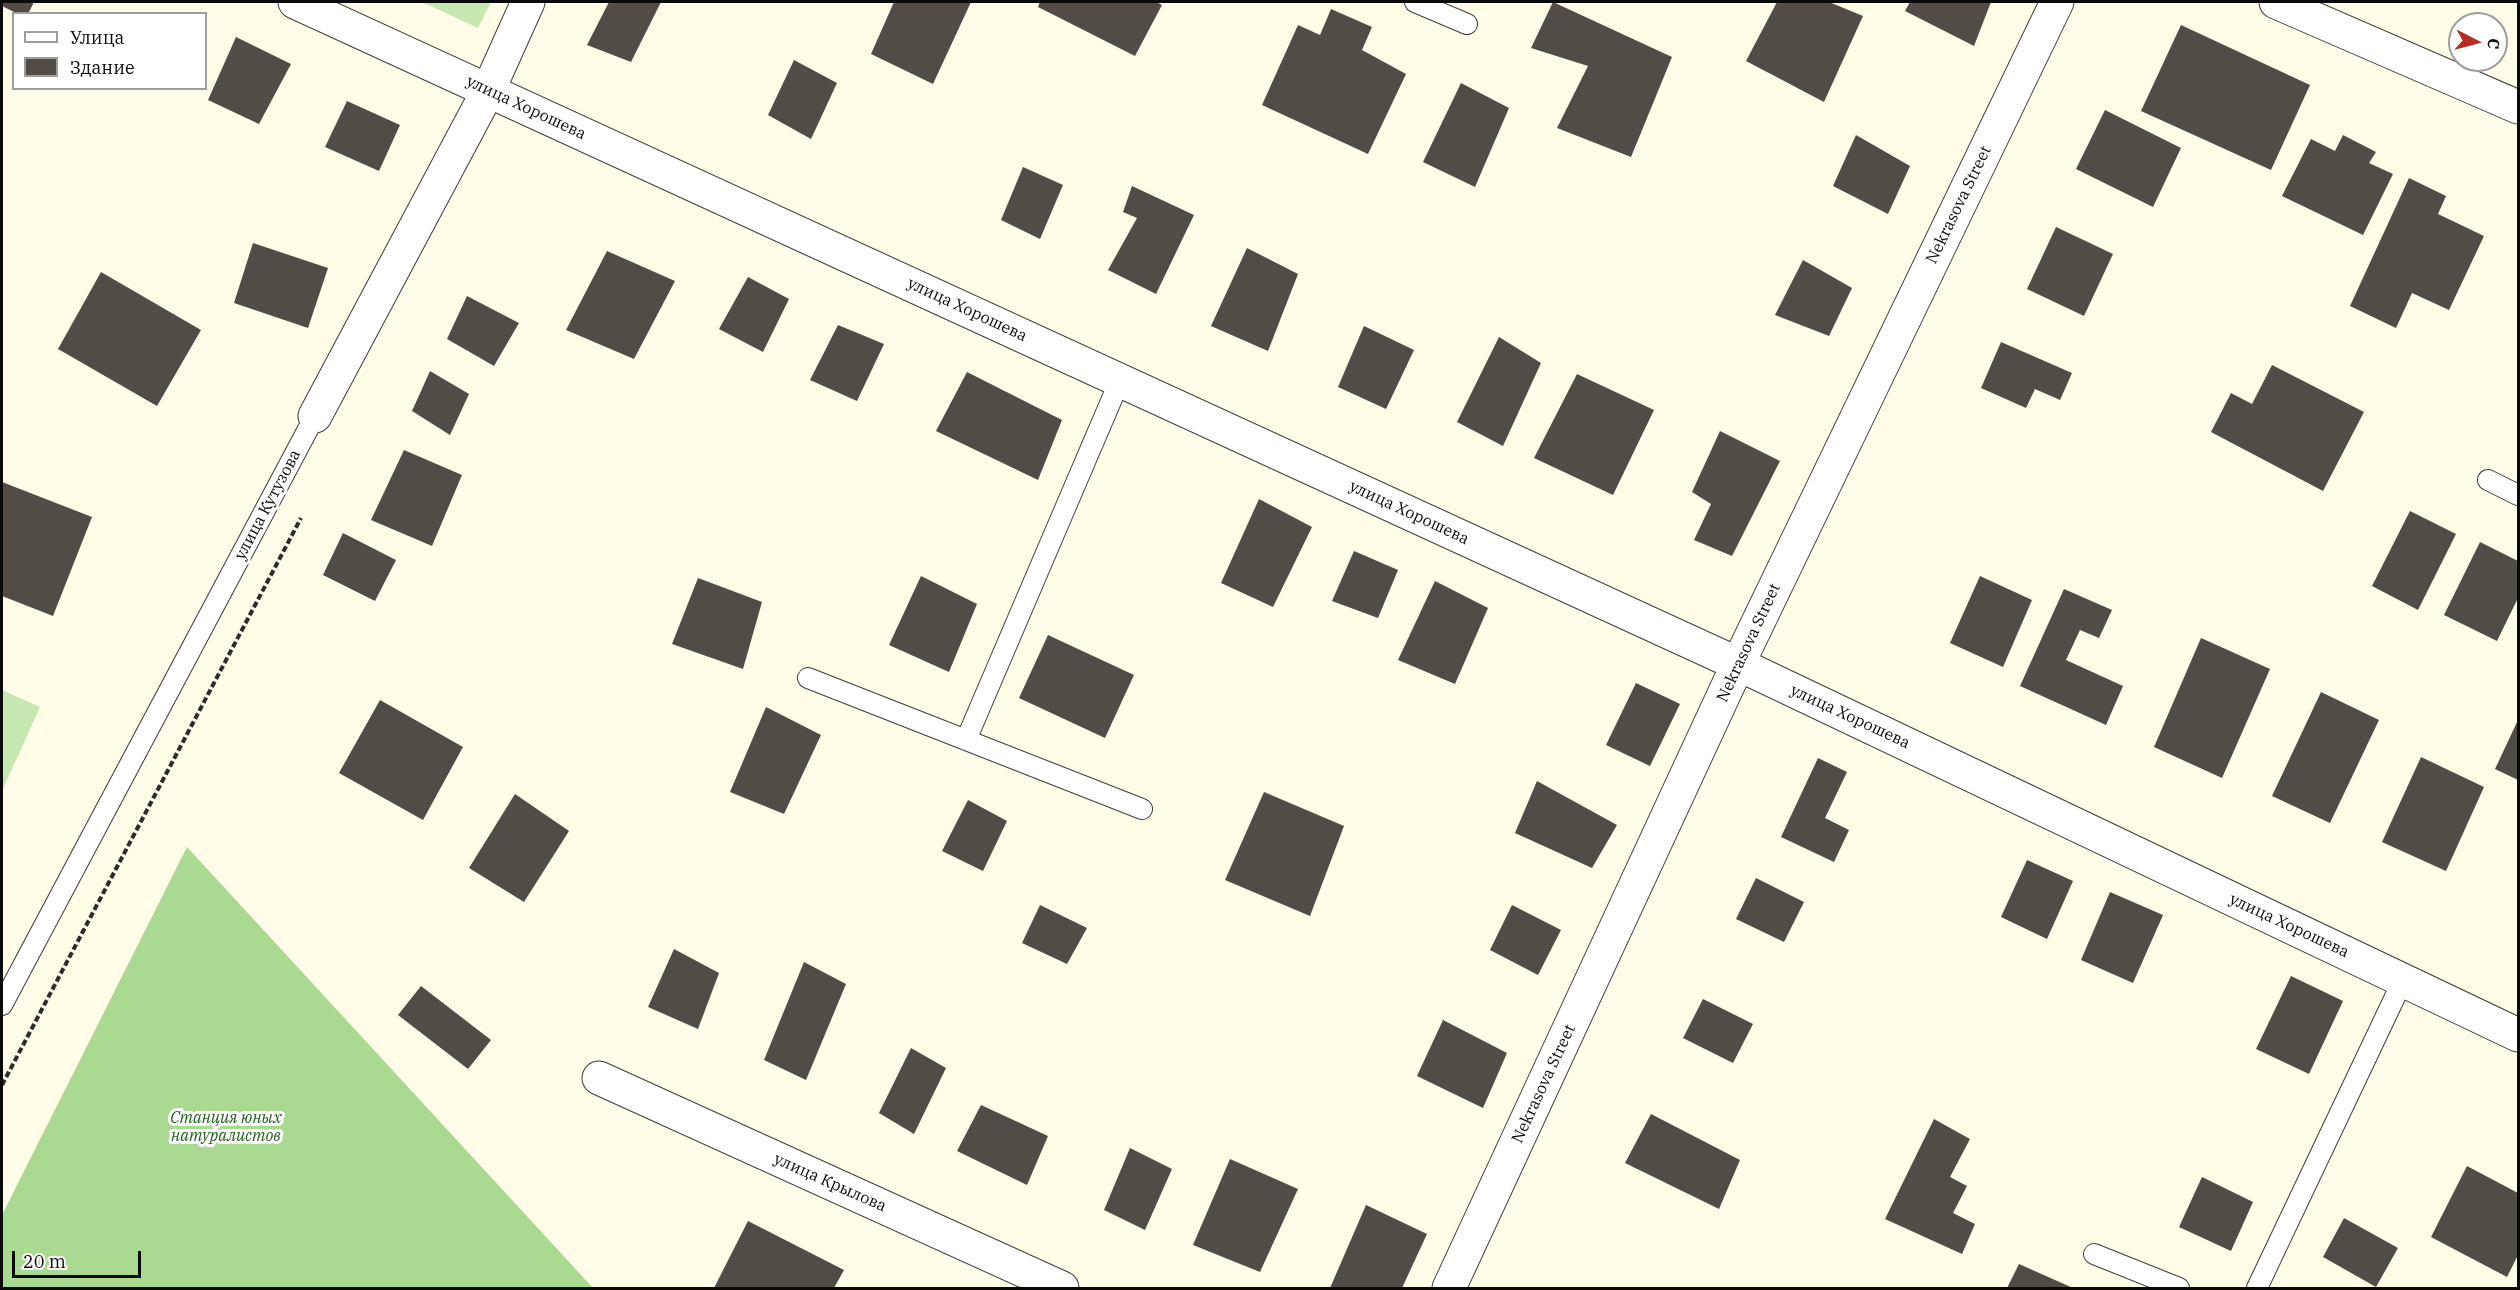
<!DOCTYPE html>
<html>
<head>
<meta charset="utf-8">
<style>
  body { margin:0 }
  #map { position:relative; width:2520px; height:1290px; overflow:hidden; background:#fffde7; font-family:"IBM Plex Serif",serif }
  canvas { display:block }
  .frame { position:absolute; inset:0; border:3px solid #0a0a0a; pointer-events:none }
  .legend { position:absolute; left:12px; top:12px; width:195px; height:78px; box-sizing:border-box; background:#fff; border:2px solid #9d9d9d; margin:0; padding:8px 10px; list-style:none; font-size:18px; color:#0a0a0a }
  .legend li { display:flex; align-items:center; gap:12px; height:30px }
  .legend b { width:30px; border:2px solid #9d9d9d }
  .north { position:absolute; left:2448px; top:12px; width:60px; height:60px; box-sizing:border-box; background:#fff; border:2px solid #9d9d9d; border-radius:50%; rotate:96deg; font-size:16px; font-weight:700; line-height:24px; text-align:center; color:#0a0a0a }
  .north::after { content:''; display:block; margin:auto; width:21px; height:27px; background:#b92c23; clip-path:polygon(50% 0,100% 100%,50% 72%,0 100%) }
  .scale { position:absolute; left:12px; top:1251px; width:129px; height:27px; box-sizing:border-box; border:3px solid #0a0a0a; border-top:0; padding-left:8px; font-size:18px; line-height:21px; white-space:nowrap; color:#0a0a0a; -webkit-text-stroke:4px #fff; paint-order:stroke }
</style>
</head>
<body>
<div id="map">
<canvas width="2520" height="1290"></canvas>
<div class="frame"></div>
<ul class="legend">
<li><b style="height:8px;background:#fff"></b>Улица</li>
<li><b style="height:16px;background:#524c46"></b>Здание</li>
</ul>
<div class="north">С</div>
<div class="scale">20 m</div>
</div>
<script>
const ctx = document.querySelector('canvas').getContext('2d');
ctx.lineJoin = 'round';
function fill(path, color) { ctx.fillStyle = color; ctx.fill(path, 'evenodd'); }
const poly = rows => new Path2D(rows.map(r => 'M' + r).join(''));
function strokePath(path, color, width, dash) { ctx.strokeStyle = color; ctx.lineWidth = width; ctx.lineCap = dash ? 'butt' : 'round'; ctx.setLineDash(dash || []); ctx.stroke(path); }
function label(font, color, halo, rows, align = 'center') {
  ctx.font = font + ' "IBM Plex Serif",serif'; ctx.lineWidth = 6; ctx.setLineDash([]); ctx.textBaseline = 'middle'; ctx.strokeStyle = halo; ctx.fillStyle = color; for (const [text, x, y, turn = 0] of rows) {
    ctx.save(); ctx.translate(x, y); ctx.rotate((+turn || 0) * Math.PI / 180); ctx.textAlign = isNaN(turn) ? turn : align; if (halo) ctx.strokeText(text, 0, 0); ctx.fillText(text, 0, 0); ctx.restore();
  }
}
fill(poly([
  [422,2,491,2,478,28],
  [2,690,40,707,2,791]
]), '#c8e8b2');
fill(poly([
  [187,847,593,1288,2,1288,2,1215]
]), '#aad991');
fill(poly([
  [2,2,34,2,28,14,18,14,2,6],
  [609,2,661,2,631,62,587,45],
  [894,2,971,2,933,84,871,54],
  [1040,2,1156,2,1162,5,1135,56,1038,7],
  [1553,2,1672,57,1631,157,1557,128,1588,66,1531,48],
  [1777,2,1829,2,1863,16,1824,102,1746,61],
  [1910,2,1991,2,1974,46,1905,11],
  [1331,9,1372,27,1362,50,1406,74,1368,154,1262,105,1298,25,1320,35],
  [2181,25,2310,85,2271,170,2141,111],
  [236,37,291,64,259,124,208,100],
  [794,60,837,83,811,139,768,115],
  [1461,83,1509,108,1475,187,1423,162],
  [347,101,400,125,379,171,325,147],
  [2105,110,2181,148,2153,207,2076,169],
  [1856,135,1910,166,1888,214,1833,186],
  [2343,135,2376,152,2369,163,2393,174,2363,235,2282,196,2311,139,2335,151],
  [1023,167,1063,185,1040,239,1001,220],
  [2409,178,2446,196,2438,214,2484,236,2449,310,2412,293,2396,328,2350,306],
  [1132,186,1194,215,1156,294,1108,270,1137,218,1123,212],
  [2056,227,2113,254,2084,316,2027,289],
  [253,243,328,268,308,328,234,303],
  [1247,248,1298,274,1268,351,1211,326],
  [607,251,675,281,634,359,566,330],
  [1803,260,1852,288,1829,336,1775,315],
  [101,272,201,330,157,406,58,349],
  [748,277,789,299,763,352,719,329],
  [467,296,519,323,494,366,447,339],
  [838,325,884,344,857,401,810,380],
  [1364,326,1414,350,1386,409,1338,387],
  [1499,337,1541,363,1503,446,1457,422],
  [2001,342,2072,373,2060,400,2035,389,2026,408,1981,388],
  [2272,365,2364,412,2323,491,2211,432,2231,393,2252,404],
  [430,371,469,394,450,435,412,411],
  [967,372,1062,420,1038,480,936,431],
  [1577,374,1654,410,1613,495,1534,458],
  [1720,431,1780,461,1732,556,1694,540,1711,504,1692,492],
  [404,450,462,475,432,546,371,520],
  [2,482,92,517,53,616,2,596],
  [1259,499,1312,527,1273,607,1221,583],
  [2410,511,2456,534,2418,610,2372,586],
  [343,533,396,560,375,601,323,575],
  [2480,542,2518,561,2518,598,2497,641,2444,615],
  [1354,551,1398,570,1378,618,1332,601],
  [921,576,977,604,949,672,889,645],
  [1980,576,2032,600,2003,667,1950,643],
  [698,578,762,602,743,669,672,644],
  [1435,581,1488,608,1455,684,1398,660],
  [2064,589,2112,610,2099,638,2080,630,2066,660,2123,686,2106,725,2020,686],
  [1048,635,1134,675,1105,738,1019,698],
  [2201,638,2270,669,2222,778,2154,747],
  [1636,683,1680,704,1650,766,1606,745],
  [2321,692,2379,720,2330,823,2272,796],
  [380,700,463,747,423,820,339,773],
  [766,707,821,735,784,814,730,792],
  [2518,720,2518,780,2495,769],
  [2421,757,2484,787,2446,871,2382,842],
  [1818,758,1847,772,1825,818,1849,830,1834,862,1781,837],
  [1537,781,1617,825,1592,868,1515,833],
  [1264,792,1344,826,1310,916,1225,880],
  [515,794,569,831,524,902,469,868],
  [968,800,1007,821,983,871,942,851],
  [2027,860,2073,881,2047,939,2001,917],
  [1756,878,1804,902,1784,942,1736,919],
  [2110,892,2163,915,2133,983,2081,960],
  [1040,905,1087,928,1067,964,1022,943],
  [1512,905,1561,930,1538,975,1490,950],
  [674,949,719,973,698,1029,648,1007],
  [804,962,846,984,806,1080,764,1060],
  [2291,976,2343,1001,2309,1074,2256,1049],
  [421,986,491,1040,468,1069,398,1015],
  [1703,999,1753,1024,1733,1063,1683,1038],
  [1443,1020,1507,1053,1483,1108,1417,1076],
  [911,1048,946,1068,914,1134,879,1113],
  [981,1105,1048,1136,1027,1185,957,1151],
  [1651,1114,1740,1160,1719,1209,1625,1163],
  [1934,1119,1970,1139,1950,1177,1967,1186,1953,1213,1975,1224,1962,1254,1885,1219],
  [1130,1148,1172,1169,1145,1230,1104,1210],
  [1230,1159,1298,1189,1260,1272,1193,1245],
  [2467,1166,2518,1193,2518,1255,2507,1277,2431,1237],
  [2202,1177,2253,1202,2231,1251,2179,1227],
  [1366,1205,1427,1234,1402,1288,1330,1288],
  [2344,1218,2398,1248,2376,1287,2323,1257],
  [748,1221,844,1270,834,1288,714,1288],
  [2019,1264,2073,1288,2007,1288]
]), '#524c46');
const service = poly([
  [1415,2,1467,24],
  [2488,480,2518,495],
  [808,678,1142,809],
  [966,740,1120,380],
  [2,1005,315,416],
  [2094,1254,2179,1288],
  [2257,1288,2403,980]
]);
const minor = poly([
  [295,2,1738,664,2518,1035],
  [2276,2,2518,107],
  [315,416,488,91,528,2],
  [599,1078,1062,1288],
  [1449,1288,1738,664,2057,2]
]);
strokePath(service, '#3d3d3d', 22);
strokePath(minor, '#3d3d3d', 35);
strokePath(poly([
  [2,1085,301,518]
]), '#2c2c2c', 4, [6, 3]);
strokePath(service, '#fff', 20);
strokePath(minor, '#fff', 33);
label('16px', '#0a0a0a', '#fff', [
  ["улица Хорошева",526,108,25],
  ["Nekrasova Street",1959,205,-64],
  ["улица Хорошева",967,310,25],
  ["улица Кутузова",268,505,-62],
  ["улица Хорошева",1409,513,25],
  ["Nekrasova Street",1749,643,-65],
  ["улица Хорошева",1850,717,25],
  ["улица Хорошева",2289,926,25],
  ["Nekrasova Street",1544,1084,-65],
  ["улица Крылова",830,1183,24]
]);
label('italic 16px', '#23601b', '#fff', [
  ["Станция юных",226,1118],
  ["натуралистов",226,1136]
]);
</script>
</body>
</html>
